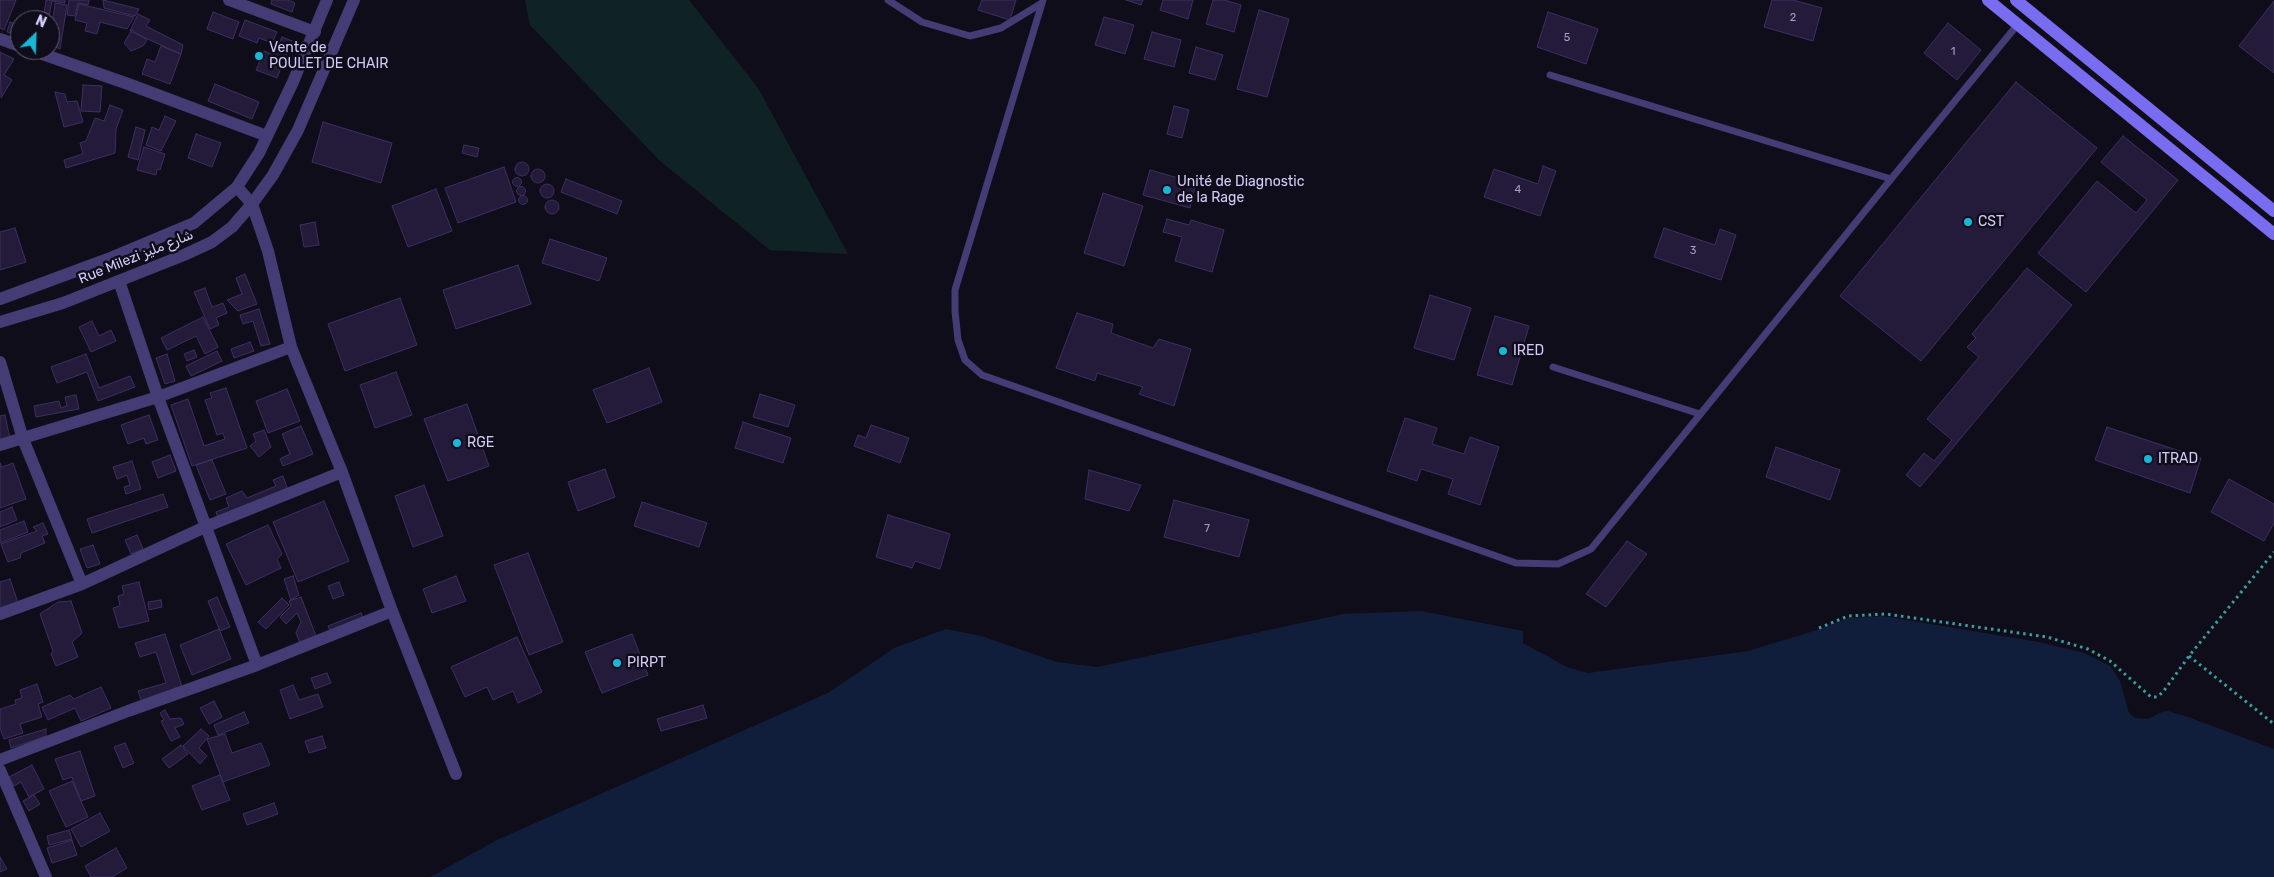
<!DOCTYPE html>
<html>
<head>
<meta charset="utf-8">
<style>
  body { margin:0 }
  #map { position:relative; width:2274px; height:877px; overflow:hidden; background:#100d1a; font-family:Rubik,sans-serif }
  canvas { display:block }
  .north { position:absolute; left:10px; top:10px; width:50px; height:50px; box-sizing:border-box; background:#100d1a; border:1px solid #5e5974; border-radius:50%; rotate:24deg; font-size:14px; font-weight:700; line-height:20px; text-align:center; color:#d4cbfa }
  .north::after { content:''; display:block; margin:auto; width:18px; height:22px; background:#17b7da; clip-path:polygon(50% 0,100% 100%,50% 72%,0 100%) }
</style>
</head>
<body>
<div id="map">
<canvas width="2274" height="877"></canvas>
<div class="north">N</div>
</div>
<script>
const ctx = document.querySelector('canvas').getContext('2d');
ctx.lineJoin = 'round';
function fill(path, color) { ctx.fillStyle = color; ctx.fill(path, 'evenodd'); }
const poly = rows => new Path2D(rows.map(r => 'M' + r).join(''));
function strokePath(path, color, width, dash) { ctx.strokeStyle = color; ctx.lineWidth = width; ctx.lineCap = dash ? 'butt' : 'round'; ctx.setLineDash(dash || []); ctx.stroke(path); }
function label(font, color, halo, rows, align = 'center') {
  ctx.font = font + ' Rubik,"Noto Naskh Arabic",sans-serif'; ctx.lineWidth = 5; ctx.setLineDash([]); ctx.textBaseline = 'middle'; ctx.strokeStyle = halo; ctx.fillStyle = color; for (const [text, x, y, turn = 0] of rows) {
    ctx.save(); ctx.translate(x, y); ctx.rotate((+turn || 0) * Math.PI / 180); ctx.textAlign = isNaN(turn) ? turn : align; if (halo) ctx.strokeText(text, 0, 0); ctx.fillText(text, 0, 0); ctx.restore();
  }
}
fill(poly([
  [525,0,689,0,758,88,848,254,770,250,660,161,530,25]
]), '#102324');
fill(poly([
  [1421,611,1523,631,1523,643,1567,667,1588,673,1748,651,1817,630,1848,618,1883,616,2039,642,2084,653,2110,666,2120,681,2129,713,2135,718,2148,719,2162,712,2168,711,2188,717,2274,749,2274,877,430,877,497,840,828,693,894,648,946,629,981,636,1057,662,1097,667,1343,614]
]), '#101e3b');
const building = poly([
  [0,0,16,0,4,30,0,28,0,0],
  [46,0,65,0,65,3,52,1,49,16,44,15,46,0],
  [69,0,89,0,88,5,78,3,75,16,67,15,69,0],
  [103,0,139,9,135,16,104,8,103,0],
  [272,0,288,0,295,3,292,12,271,4,272,0],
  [982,0,1016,0,1010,20,978,10,982,0],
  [1126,0,1143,0,1141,5,1126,0],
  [1163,0,1193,0,1188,19,1160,10,1163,0],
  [1213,0,1224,0,1241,5,1234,32,1206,24,1213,0],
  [1772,0,1793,0,1822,8,1813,41,1764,27,1772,0],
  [2274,1,2274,73,2239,46,2274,1],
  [55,3,67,5,60,49,50,44,55,3],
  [79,4,134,17,127,29,100,22,97,34,85,31,87,23,75,20,79,4],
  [1259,10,1289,19,1267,97,1237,89,1259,10],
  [213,12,239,22,233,39,207,29,213,12],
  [1548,12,1598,29,1586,64,1537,47,1548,12],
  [138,14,150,20,146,26,183,45,181,54,130,31,138,14],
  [37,15,50,17,49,20,36,20,37,15],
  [1104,17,1134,25,1125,54,1095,45,1104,17],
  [245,20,277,32,272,43,259,38,257,43,239,36,245,20],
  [10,22,20,26,20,36,7,32,10,22],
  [1948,23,1981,50,1957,80,1924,53,1948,23],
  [132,30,147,40,143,46,131,51,124,43,132,30],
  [1152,32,1181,40,1174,67,1144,59,1152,32],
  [282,37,292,41,277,78,256,70,264,51,274,55,282,37],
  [161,46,181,54,170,84,142,74,147,59,155,62,161,46],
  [1196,47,1223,55,1215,80,1189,73,1196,47],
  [0,52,14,59,4,75,12,80,1,98,0,52],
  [2016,82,2097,148,1921,361,1840,296,2016,82],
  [215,84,259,102,252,119,208,101,215,84],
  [83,85,102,86,100,112,81,111,83,85],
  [55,92,65,94,67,102,77,101,83,122,64,127,55,92],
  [110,105,123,110,116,129,115,153,66,168,64,160,83,154,80,143,86,141,95,118,104,121,110,105],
  [1174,106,1189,110,1182,138,1167,134,1174,106],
  [165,116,176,121,161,151,146,145,152,127,159,130,165,116],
  [323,122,392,143,381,183,312,162,323,122],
  [136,127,145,130,138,160,128,157,136,127],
  [196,134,221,143,212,167,188,158,196,134],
  [2123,136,2178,180,2086,292,2038,253,2097,181,2136,213,2147,200,2101,162,2123,136],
  [464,145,479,148,477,157,462,153,464,145],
  [144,147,165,154,160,170,157,169,156,175,137,170,144,147],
  '515 169a7 7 0 1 1 14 0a7 7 0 1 1-14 0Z',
  [1543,166,1556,171,1540,216,1484,197,1494,169,1538,184,1543,166],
  [504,167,516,202,458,223,445,188,504,167],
  '531 176a7 7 0 1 1 14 0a7 7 0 1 1-14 0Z',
  [1150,170,1196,183,1190,208,1143,195,1150,170],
  '512.5 182a4.5 4.5 0 1 1 9 0a4.5 4.5 0 1 1-9 0Z',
  [566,179,622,201,617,214,561,192,566,179],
  '540 191a7 7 0 1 1 14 0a7 7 0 1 1-14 0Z',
  '516.5 191a4.5 4.5 0 1 1 9 0a4.5 4.5 0 1 1-9 0Z',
  [436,189,452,231,408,247,392,206,436,189],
  [1103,193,1143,206,1124,266,1084,253,1103,193],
  '518.5 200a4.5 4.5 0 1 1 9 0a4.5 4.5 0 1 1-9 0Z',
  '545 207a7 7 0 1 1 14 0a7 7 0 1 1-14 0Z',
  [1167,219,1189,225,1191,220,1224,230,1212,272,1175,261,1182,237,1163,232,1167,219],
  [315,222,319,245,304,247,300,225,315,222],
  [15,228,26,262,0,270,0,232,15,228],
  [1664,228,1715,245,1720,229,1736,235,1721,280,1654,257,1664,228],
  [550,239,607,258,599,281,542,263,550,239],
  [518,265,531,304,456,329,443,290,518,265],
  [2027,268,2072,305,1920,487,1906,475,1924,453,1934,461,1952,440,1927,419,1979,357,1967,347,1976,338,1972,334,2027,268],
  [245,274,257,304,238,311,227,300,242,294,236,278,245,274],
  [205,288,212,307,223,303,227,313,216,318,219,325,210,329,194,292,205,288],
  [1430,295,1471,308,1454,360,1414,348,1430,295],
  [400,298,417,345,345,371,328,324,400,298],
  [259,309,270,344,261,346,253,321,243,324,240,315,259,309],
  [1077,313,1113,324,1111,333,1153,348,1159,339,1191,349,1174,406,1139,394,1143,387,1097,373,1095,381,1056,368,1077,313],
  [1495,316,1529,326,1512,385,1477,375,1495,316],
  [203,317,218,347,205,354,196,336,167,350,161,338,203,317],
  [92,321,99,336,111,330,116,341,91,352,79,327,92,321],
  [250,342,254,351,234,358,231,349,250,342],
  [194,350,197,357,187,361,184,354,194,350],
  [217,351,222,361,191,376,186,366,217,351],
  [86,354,99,388,130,376,135,387,98,401,87,372,57,383,51,367,86,354],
  [167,354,175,381,165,384,156,358,167,354],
  [649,368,662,402,607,423,593,390,649,368],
  [396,372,412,415,375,428,360,385,396,372],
  [226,388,247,448,192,466,171,405,188,399,204,446,225,439,223,433,217,435,205,400,212,398,210,393,226,388],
  [287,389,300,421,268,433,256,401,287,389],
  [760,394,795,405,788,427,753,417,760,394],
  [76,395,79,409,36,417,34,406,59,401,61,408,67,406,65,397,76,395],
  [467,404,489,466,448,481,424,419,467,404],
  [5,415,10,439,0,441,0,416,5,415],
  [149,415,158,440,146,444,144,438,128,444,121,425,149,415],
  [1405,418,1437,428,1432,444,1464,454,1470,437,1499,447,1480,505,1448,494,1453,479,1421,469,1417,481,1387,471,1405,418],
  [743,422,791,438,783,463,735,448,743,422],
  [871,425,909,438,900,463,854,446,858,435,866,438,871,425],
  [301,426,313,454,283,466,280,459,290,454,282,434,301,426],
  [2107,427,2201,458,2190,493,2095,460,2107,427],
  [264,430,271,447,259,457,250,446,256,441,253,434,264,430],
  [1776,447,1840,470,1830,500,1766,477,1776,447],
  [170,455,176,471,158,478,152,462,170,455],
  [212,460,226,494,210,500,196,465,212,460],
  [132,461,141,489,126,494,124,487,130,485,127,475,117,479,113,467,132,461],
  [0,463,2,467,13,463,26,499,0,508,0,463],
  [605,469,615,497,578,511,568,482,605,469],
  [1089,470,1141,485,1129,511,1085,499,1089,470],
  [283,476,288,490,218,518,216,512,229,507,226,498,242,491,247,498,276,486,273,480,283,476],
  [2229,479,2274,504,2274,523,2264,541,2211,512,2229,479],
  [424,485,443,536,413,547,395,496,424,485],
  [163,494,168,507,92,533,87,519,163,494],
  [1174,500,1249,520,1239,557,1164,537,1174,500],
  [324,501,349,561,298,582,273,522,324,501],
  [642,502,707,523,699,547,634,526,642,502],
  [12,507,17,520,0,527,0,512,12,507],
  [888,515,950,534,940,569,915,561,912,568,876,557,888,515],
  [24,521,28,532,0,543,0,530,24,521],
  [43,523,48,534,42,536,45,543,21,553,20,558,8,562,1,544,37,531,33,527,43,523],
  [268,525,282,554,277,559,281,568,246,585,226,544,268,525],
  [137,535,143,549,131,554,125,540,137,535],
  [1627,541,1647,554,1606,607,1586,594,1627,541],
  [93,545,100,564,87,568,80,549,93,545],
  [528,553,563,642,529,655,494,565,528,553],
  [293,576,299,595,291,600,284,579,293,576],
  [456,576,466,601,432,613,423,589,456,576],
  [10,579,18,603,0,608,0,582,10,579],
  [139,582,149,621,119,628,113,608,120,606,118,596,124,594,122,586,139,582],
  [339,582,344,595,333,599,328,586,339,582],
  [217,597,230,627,220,631,208,601,217,597],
  [301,597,316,636,300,643,296,633,301,622,297,613,286,624,280,617,291,606,289,601,301,597],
  [282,598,289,605,266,629,258,622,282,598],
  [161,600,162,607,149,610,148,602,161,600],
  [71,601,82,633,72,642,78,657,56,666,51,654,53,651,40,614,58,602,71,601],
  [361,613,364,621,331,633,328,626,361,613],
  [219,629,231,659,192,675,180,645,219,629],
  [165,634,183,690,142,702,138,691,166,683,156,652,140,657,135,643,165,634],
  [632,634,648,675,602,693,585,652,632,634],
  [517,637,542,692,518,703,513,691,493,700,487,687,465,697,451,667,517,637],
  [327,673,331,683,315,689,311,678,327,673],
  [37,684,43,702,38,704,42,717,20,724,23,733,4,739,0,728,0,709,16,704,15,700,22,698,20,690,37,684],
  [293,685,299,700,318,694,323,707,290,719,280,690,293,685],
  [101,687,111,708,81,721,75,708,48,720,42,707,70,695,74,699,101,687],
  [214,701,222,717,209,724,200,708,214,701],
  [703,705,707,718,661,731,657,719,703,705],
  [165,710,170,719,181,718,184,724,175,728,180,737,171,741,161,721,164,720,160,713,165,710],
  [244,712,249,723,218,735,214,725,244,712],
  [46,729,46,736,11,748,9,740,46,729],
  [201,729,209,736,199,748,207,756,200,764,183,746,201,729],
  [225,734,232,753,261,743,270,765,223,782,207,739,225,734],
  [322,736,326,748,309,753,305,741,322,736],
  [125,743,134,763,123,768,114,747,125,743],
  [181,745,188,754,169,768,162,759,181,745],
  [80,751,95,796,81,801,72,777,63,780,55,759,80,751],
  [32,765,44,789,29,797,21,782,14,786,9,777,32,765],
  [220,775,230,800,202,810,192,786,220,775],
  [72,781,88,817,66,827,49,791,72,781],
  [34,795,40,804,29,811,23,801,34,795],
  [274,803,278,814,247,825,243,814,274,803],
  [100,813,110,831,81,847,71,829,100,813],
  [69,830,72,839,49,845,47,836,69,830],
  [72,840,77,855,52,863,47,848,72,840],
  [116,848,127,868,112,877,91,877,85,866,116,848],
  [0,857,7,869,0,872,0,857]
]);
fill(building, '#231b39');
strokePath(building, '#3d2f63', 1);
strokePath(poly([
  [1819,628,1848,616,1886,614,2047,637,2088,649,2110,661,2151,697,2157,697,2163,692,2189,656,2274,552],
  [2189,656,2274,724]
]), '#389fa1', 3, [2.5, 4]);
strokePath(poly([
  [888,0,922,22,970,36,1001,28,1042,3],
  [1043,0,955,290,955,311,958,340,965,360,982,375,1516,563,1558,564,1591,549,1891,179],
  [1550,75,1891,179,2018,24],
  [1553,367,1700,414]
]), '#433c75', 7);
strokePath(poly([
  [229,0,315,32],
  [0,39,20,46],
  [31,50,131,85,267,136],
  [237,187,252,204,268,251,291,347,342,472,392,611,456,774],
  [119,281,158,397,257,665],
  [0,362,23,439,82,584],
  [0,445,158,397,291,347],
  [0,614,82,584,205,527,342,472],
  [0,760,128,711,257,665,392,611],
  [0,770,46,877]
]), '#433c75', 12);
strokePath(poly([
  [0,299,108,259,194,223,237,187,259,153,293,82,327,0],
  [0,322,63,303,184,255,212,242,232,227,252,204,273,175,298,130,354,0]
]), '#433c75', 12);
strokePath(poly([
  [1988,0,2274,234],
  [2016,0,2274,211]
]), '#7a6cf0', 12);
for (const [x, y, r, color] of [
  [259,56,5,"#17b7da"],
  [1167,190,5,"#17b7da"],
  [1968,222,5,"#17b7da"],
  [1503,351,5,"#17b7da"],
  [457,443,5,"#17b7da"],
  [2148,459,5,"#17b7da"],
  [617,663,5,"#17b7da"]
]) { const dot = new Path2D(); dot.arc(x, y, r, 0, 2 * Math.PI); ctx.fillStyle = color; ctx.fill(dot); strokePath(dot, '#100d1a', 2); }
label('11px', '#a89fca', null, [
  ["2",1793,18],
  ["5",1567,38],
  ["1",1953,52],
  ["4",1518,190],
  ["3",1693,251],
  ["7",1207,529]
]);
label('14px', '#d4cbfa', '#100d1a', [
  ["Vente de",269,48],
  ["POULET DE CHAIR",269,64],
  ["Unité de Diagnostic",1177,182],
  ["de la Rage",1177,198],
  ["CST",1978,222],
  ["IRED",1513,351],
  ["RGE",467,443],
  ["ITRAD",2158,459],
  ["PIRPT",627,663]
], 'left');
label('14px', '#d4cbfa', '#100d1a', [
  ["Rue Milezi شارع مليز",136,257,-22]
]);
</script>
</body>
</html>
